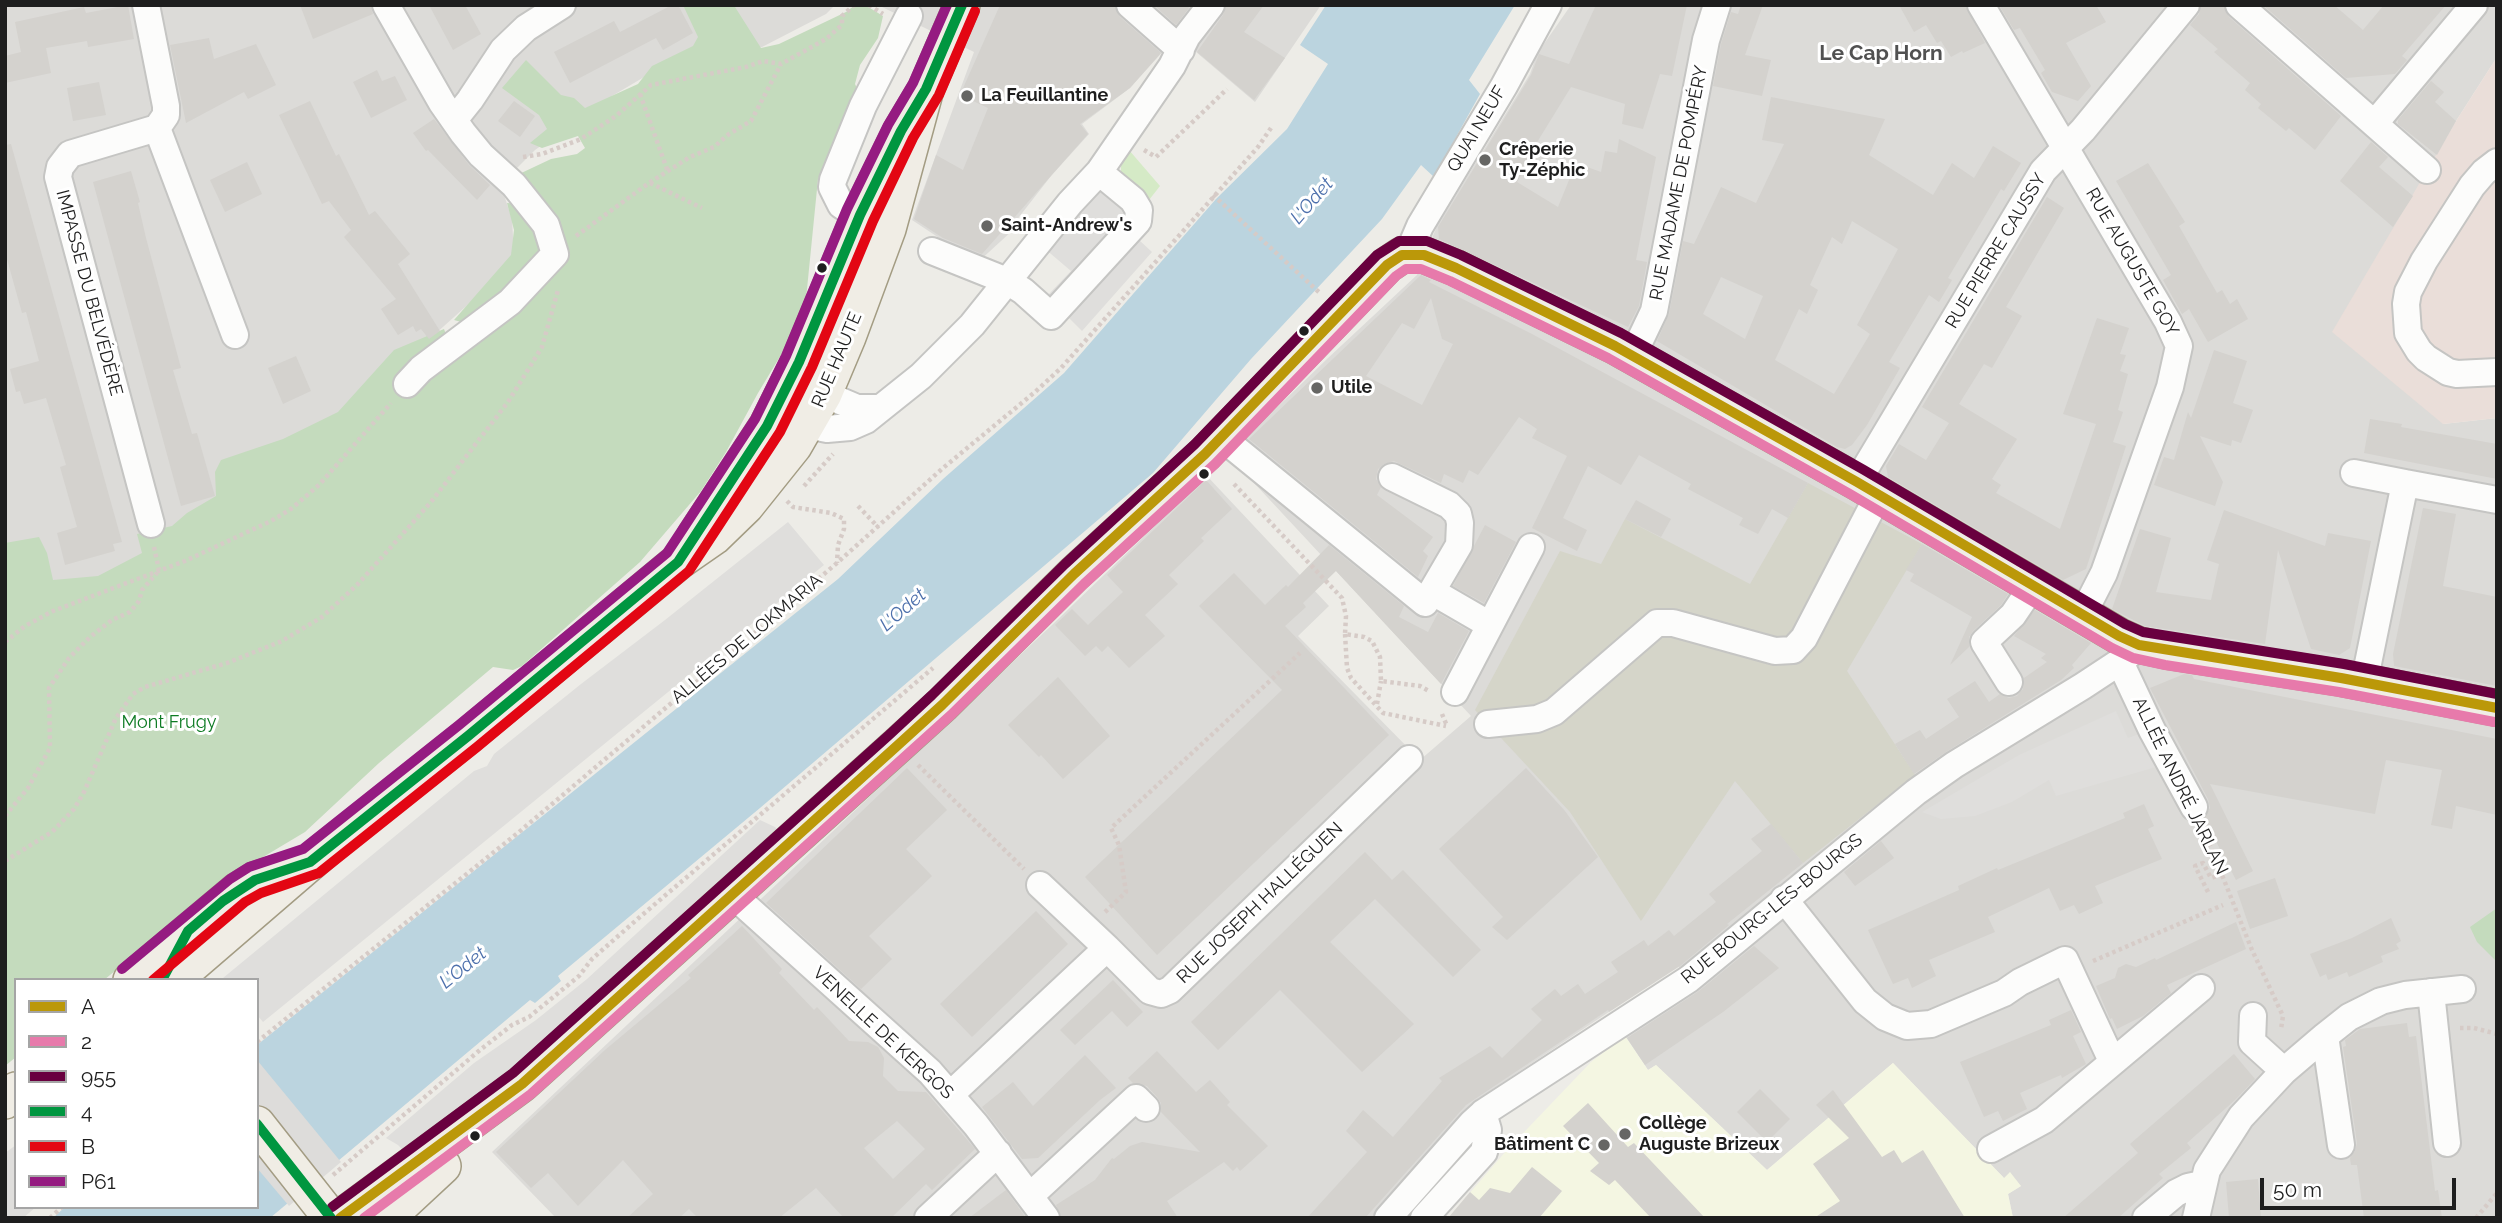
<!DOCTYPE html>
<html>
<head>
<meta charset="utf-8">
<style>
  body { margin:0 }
  #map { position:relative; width:2502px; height:1223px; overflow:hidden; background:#edece7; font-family:Raleway,sans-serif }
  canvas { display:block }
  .frame { position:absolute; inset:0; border:7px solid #1e1e1e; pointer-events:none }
  .legend { position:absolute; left:14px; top:978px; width:245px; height:231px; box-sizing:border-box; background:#fff; border:2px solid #a5a5a5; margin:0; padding:9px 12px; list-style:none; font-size:21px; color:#1e1e1e }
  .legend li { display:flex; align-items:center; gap:14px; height:35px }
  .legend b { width:35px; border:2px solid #a5a5a5 }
  .scale { position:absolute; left:2260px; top:1178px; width:196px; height:32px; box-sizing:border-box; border:4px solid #1e1e1e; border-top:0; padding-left:9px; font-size:21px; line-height:24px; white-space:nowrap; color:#1e1e1e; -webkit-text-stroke:5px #fff; paint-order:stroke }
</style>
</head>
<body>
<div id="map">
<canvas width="2502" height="1223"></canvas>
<div class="frame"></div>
<ul class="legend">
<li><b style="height:9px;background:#bb9809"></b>A</li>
<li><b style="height:9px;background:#e77aab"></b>2</li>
<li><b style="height:9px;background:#69003f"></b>955</li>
<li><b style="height:9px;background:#009640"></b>4</li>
<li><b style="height:9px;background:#e30613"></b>B</li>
<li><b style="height:9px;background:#951b81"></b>P61</li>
</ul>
<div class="scale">50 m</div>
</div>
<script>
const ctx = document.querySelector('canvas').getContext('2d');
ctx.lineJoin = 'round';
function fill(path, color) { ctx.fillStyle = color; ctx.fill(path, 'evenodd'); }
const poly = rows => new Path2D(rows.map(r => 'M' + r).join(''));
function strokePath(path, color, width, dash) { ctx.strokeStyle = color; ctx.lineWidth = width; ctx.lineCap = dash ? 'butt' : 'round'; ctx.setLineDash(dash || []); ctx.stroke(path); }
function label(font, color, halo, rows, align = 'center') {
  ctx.font = font + ' Raleway,sans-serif'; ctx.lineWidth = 6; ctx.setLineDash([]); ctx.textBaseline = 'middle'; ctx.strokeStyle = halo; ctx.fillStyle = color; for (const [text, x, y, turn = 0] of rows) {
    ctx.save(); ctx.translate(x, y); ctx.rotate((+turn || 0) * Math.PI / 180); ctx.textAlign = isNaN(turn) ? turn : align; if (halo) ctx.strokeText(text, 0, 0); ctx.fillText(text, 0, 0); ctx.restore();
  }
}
fill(poly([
  [5,5,835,5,826,14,762,47,656,70,612,96,535,150,499,186,503,192,512,219,514,256,502,274,405,361,289,477,5,632],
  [878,5,1321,5,1255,102,1196,52,1166,48,1130,88,1082,124,1089,134,1051,176,1019,217,1013,230,977,263,912,220,974,52],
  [1571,5,2497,5,2497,57,2456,121,2413,196,2443,424,2497,418,2497,1218,2013,1218,2008,1194,2021,1186,2004,1178,1893,1063,1767,1170,1656,1065,1648,1070,1625,1036,1692,985,1678,966,1472,1103,1371,1218,556,1218,492,1152,1052,625,1207,476,1329,606,1298,636,1420,760,1471,716,1228,455,1328,358,1417,275,1437,226,1530,74,1537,54]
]), '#dcdbd8');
fill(poly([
  [2497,57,2497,418,2443,424,2332,332,2456,121]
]), '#eaded9');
fill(poly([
  [1625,1036,1648,1070,1656,1065,1767,1170,1893,1063,2004,1178,2010,1172,2021,1186,2008,1194,2013,1218,1448,1218,1507,1150,1591,1062]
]), '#f4f6e2');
fill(poly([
  [1808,483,1922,544,1847,671,1915,775,1803,863,1735,781,1641,921,1570,812,1475,710,1560,551,1601,564,1625,519,1750,584]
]), '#d5d5c9');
fill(poly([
  [1129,150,1160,186,1149,200,1121,175,1121,165]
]), '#d5eac6');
fill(poly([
  [683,5,735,7,761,48,779,44,846,12,855,5,865,5,883,16,878,38,860,65,855,84,860,95,847,126,818,179,806,299,796,330,758,393,726,452,701,491,640,562,522,666,513,670,493,667,379,763,305,832,223,881,104,980,16,980,16,1057,5,1066,5,543,39,537,47,553,53,580,98,576,142,553,137,534,172,526,187,513,216,496,215,472,221,460,283,439,338,412,394,350,444,329,453,354,472,325,454,320,511,255,514,230,507,203,540,205,515,176,551,159,577,154,585,148,578,136,542,148,530,143,547,129,539,115,502,88,526,60,561,95,574,98,585,108,638,84,652,66,693,46,698,37],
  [2497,908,2497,962,2477,942,2470,927]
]), '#c4dbbd');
fill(poly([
  [1115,172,1147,201,1125,227,1152,252,1082,331,1047,296,1071,271,1044,248],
  [788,522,824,565,263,1022,257,1015,257,980,225,980,223,978,474,771,487,766,494,754,581,684,665,620],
  [2116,711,2128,738,2139,734,2156,767,2056,796,2049,780,2012,802,1975,816,1941,819,1922,812,2019,755],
  [760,820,775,827,790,842,415,1163,398,1145,386,1138,474,1063,536,1020,587,979],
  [16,1145,16,1207,36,1207,23,1218,5,1218,5,1153]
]), '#dfdedc');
fill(poly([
  [1326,5,1515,5,1469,80,1480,94,1434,177,1421,165,1382,219,1251,359,1153,473,760,808,558,976,561,981,535,1003,530,1000,270,1218,53,1218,65,1207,257,1207,257,1045,838,579,943,479,1064,373,1216,199,1287,129,1328,64,1300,45]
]), '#bbd4df');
fill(poly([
  [257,1060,341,1162,289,1206,257,1168]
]), '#dddcda');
fill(poly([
  [128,5,134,39,88,47,87,41,46,48,51,73,5,83,5,56,21,52,15,22,84,7,86,13],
  [300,5,370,5,373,14,313,39],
  [429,5,465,5,481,34,453,50],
  [672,5,678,5,693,33,663,50,656,38,570,83,554,52,614,21,620,32],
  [1000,5,1115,5,1120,17,1161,53,1130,88,1080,124,1088,134,982,254,943,238,914,219,936,155,963,170,988,108,960,95],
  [1154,5,1187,5,1189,8,1176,25],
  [1226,5,1264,5,1244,32,1285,58,1254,100,1197,52,1223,15],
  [1596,5,1687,5,1672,76,1660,74,1643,129,1622,124,1625,104,1571,87,1523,165,1526,166,1517,182,1558,207,1576,163,1601,172,1605,151,1617,153,1619,139,1656,157,1636,260,1647,262,1639,306,1628,327,1439,239,1438,227,1531,75,1539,54,1569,64],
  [1741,5,1763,5,1745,55,1771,60,1762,96,1713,86,1721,44,1731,12,1738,14],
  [1899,5,1965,5,1985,43,1963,53,1962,51,1951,57,1941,41,1937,43,1926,25,1914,32],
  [1999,5,2096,5,2106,22,2066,43,2091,86,2078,101,2052,92,2041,73,2045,70,2020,28,2014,30],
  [2201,5,2224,5,2229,17,2341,116,2315,150,2289,128,2286,131,2258,108,2261,104,2245,90,2250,83,2214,52,2218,49,2190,25,2199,14],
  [2263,5,2334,5,2363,30,2384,5,2446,5,2402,56,2407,60,2395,74,2346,78],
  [209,38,214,59,256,44,276,85,248,99,244,92,186,123,170,45],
  [377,70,382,81,395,76,407,100,371,118,353,82],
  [2431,81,2444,92,2435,102,2456,121,2437,155,2398,124,2398,120],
  [99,82,106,115,73,121,67,88],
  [1771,97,1885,119,1869,155,1933,195,1952,163,1974,178,1993,146,2021,163,2004,191,2001,189,1948,278,1952,280,1939,302,1929,295,1889,362,1900,368,1867,425,1852,445,1845,449,1837,447,1657,341,1669,314,1683,241,1694,244,1721,187,1756,203,1784,144,1762,140],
  [1852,221,1898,249,1857,325,1870,334,1834,394,1775,360,1799,309,1807,314,1818,290,1810,285,1832,237,1842,244],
  [1721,277,1763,296,1745,339,1703,314],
  [310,101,336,156,339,154,369,215,375,211,410,254,398,264,440,331,429,339,421,329,416,332,413,326,398,335,381,309,396,299,344,237,351,230,329,201,322,204,279,115],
  [514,101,535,116,520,137,498,121],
  [434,119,469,165,490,185,477,200,428,150,426,151,413,133],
  [2371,142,2388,157,2379,167,2413,196,2393,227,2340,181],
  [11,144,122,542,113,544,115,551,65,565,57,533,77,527,60,467,66,465,46,398,24,404,20,391,16,392,10,369,39,361,26,312,22,313,5,252,5,145],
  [247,162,262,194,225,212,210,180],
  [2148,163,2185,222,2179,226,2217,293,2222,290,2230,304,2237,299,2248,319,2208,342,2189,309,2182,314,2163,280,2171,275,2116,181],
  [131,171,140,202,138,203,146,238,181,368,173,370,192,434,197,433,215,496,181,506,93,182],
  [2047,197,2064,208,2006,307,2022,316,1992,368,1984,364,1959,404,2017,439,1992,479,2001,485,1996,493,2060,529,2096,424,2063,414,2097,318,2129,328,2120,354,2126,355,2120,371,2128,374,2118,410,2123,412,2113,442,2126,446,2086,569,2063,580,1888,477,1886,466,1899,444,1926,460,1949,423,1922,407],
  [1421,275,1431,280,1429,282,1532,334,1808,483,1788,518,1772,509,1758,534,1739,525,1743,518,1688,489,1691,484,1639,455,1621,485,1588,466,1563,518,1587,530,1577,551,1532,528,1567,456,1532,438,1537,429,1519,417,1478,475,1469,470,1463,483,1444,474,1441,483,1394,461,1384,464,1378,469,1376,479,1381,487,1377,495,1433,537,1423,551,1428,556,1418,577,1249,439],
  [1431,298,1442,339,1453,344,1422,405,1366,376,1402,323,1414,329],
  [2214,350,2247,361,2233,403,2253,410,2241,443,2232,440,2231,446,2200,436,2223,482,2215,506,2154,485,2164,457,2174,460,2188,412,2191,418],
  [296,356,311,391,283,404,268,368],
  [2370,419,2402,424,2401,427,2497,444,2497,479,2364,453],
  [1206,480,1232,509,1201,538,1204,541,1169,575,1178,584,1145,615,1165,636,1129,668,1108,646,1102,652,1096,646,1085,656,1055,625,1072,609,1088,625,1123,592,1107,575],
  [1636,500,1671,519,1661,537,1625,519],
  [2423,508,2456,514,2443,586,2497,597,2497,686,2394,666,2393,654],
  [2224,510,2325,546,2328,533,2371,541,2350,648,2339,655,2311,649,2278,550,2265,644,2145,626,2112,609,2140,529,2171,538,2156,592,2211,600,2219,564,2207,560],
  [1485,525,1516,542,1484,603,1453,586],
  [1922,544,2008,594,2001,605,1973,631,1969,637,1969,647,1950,665,1972,617,1910,581,1914,574,1906,570],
  [1329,545,1404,606,1399,617,1428,632,1438,613,1469,631,1441,684,1336,571,1303,603,1306,607,1285,626,1389,735,1157,955,1085,877,1282,690,1199,606,1234,573,1265,605,1286,585,1288,587],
  [2035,610,2091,643,2072,665,2074,668,2061,680,1946,752,1914,774,1895,744,1920,730,1926,739,1959,717,1947,699,1975,681,1989,702,2000,694,2009,698,2017,696,2023,689,2024,678,2047,662,2041,658,2046,654,2014,636],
  [2184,674,2192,675,2194,679,2497,739,2497,815,2456,806,2452,829,2431,825,2442,770,2386,760,2375,814,2210,784,2253,871,2236,880,2204,818,2210,808,2208,799,2150,688],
  [1058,677,1110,736,1063,779,1041,755,1039,757,1008,725],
  [907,768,947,810,906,849,932,876,869,936,892,959,861,989,766,903],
  [1526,768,1565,811,1598,857,1507,940,1492,927,1503,917,1439,849],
  [2144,804,2154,826,2148,829,2162,859,2095,886,2103,903,2079,914,2074,905,2060,911,2049,888,1988,917,1995,932,1929,960,1936,976,1912,988,1908,978,1893,984,1868,930,1959,890,1958,886,1997,868,1998,870,2125,818,2123,813],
  [1771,824,1803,863,1727,924,1729,925,1680,966,1609,1012,1608,1010,1466,1105,1365,1218,1307,1218,1367,1152,1346,1131,1363,1110,1393,1137,1442,1081,1439,1078,1490,1046,1502,1058,1542,1020,1531,1009,1555,989,1561,996,1578,984,1585,994,1618,972,1611,962,1644,940,1648,946,1669,930,1674,936,1716,902,1709,894,1762,851,1751,839],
  [1881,841,1894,858,1855,886,1844,872],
  [1365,852,1392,880,1403,870,1481,950,1453,977,1375,899,1330,942,1414,1024,1362,1072,1280,990,1218,1050,1191,1022],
  [2275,878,2288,916,2250,929,2237,891],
  [1036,911,1068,944,972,1037,940,1004],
  [2391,918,2401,941,2396,944,2399,949,2381,956,2383,962,2349,977,2347,972,2328,980,2326,974,2320,977,2310,954,2352,938],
  [2236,922,2246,949,2167,985,2171,993,2143,1016,2117,1029,2112,1018,2110,1019,2096,986,2115,978,2118,968,2126,964,2136,967,2155,958,2156,960],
  [742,926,782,969,779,973,814,1010,817,1007,849,1041,868,1042,878,1047,884,1058,883,1076,898,1091,926,1092,975,1149,932,1190,926,1184,891,1218,844,1218,816,1188,779,1218,698,1218,689,1209,679,1218,627,1218,653,1194,623,1160,578,1206,548,1173,531,1188,496,1152,605,1050,691,978,688,975],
  [897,1121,925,1149,893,1179,864,1148],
  [1754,946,1779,968,1723,1012,1645,1065,1627,1038,1699,991],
  [1113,980,1143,1012,1127,1027,1112,1011,1075,1045,1060,1030],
  [2071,1010,2081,1032,2073,1036,2086,1064,2062,1078,2061,1075,2020,1093,2027,1109,2003,1121,1998,1111,1984,1117,1960,1062,2051,1025,2049,1020],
  [2407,1023,2409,1037,2416,1036,2435,1191,2438,1190,2442,1218,2364,1218,2357,1165,2351,1165,2350,1158,2355,1151,2357,1143,2343,1047,2346,1046,2345,1040,2360,1029],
  [1157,1051,1196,1092,1210,1080,1230,1102,1227,1105,1268,1146,1240,1171,1237,1167,1233,1171,1224,1162,1167,1201,1178,1218,1061,1218,1056,1205,1095,1180,1112,1158,1114,1159,1130,1146,1142,1142,1200,1152,1161,1112,1161,1103,1157,1097,1147,1086,1133,1083,1128,1078],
  [2234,1054,2255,1079,2236,1099,2187,1143,2191,1148,2159,1174,2163,1178,2118,1218,2063,1218,2138,1153,2130,1144],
  [1085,1055,1116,1088,1100,1100,1038,1158,1022,1159,982,1107,1013,1082,1033,1106],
  [1760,1089,1790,1119,1767,1142,1737,1112],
  [1833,1090,1882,1157,1894,1150,1902,1163,1923,1150,1965,1218,1814,1218,1840,1201,1813,1164,1849,1138,1816,1105],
  [1588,1103,1628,1147,1634,1143,1705,1218,1651,1218,1615,1180,1609,1185,1590,1171,1599,1163,1563,1126],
  [1532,1167,1562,1191,1539,1218,1448,1218,1470,1192,1479,1200,1490,1188,1510,1193],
  [2258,1179,2261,1218,2229,1218,2226,1182],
  [1006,1190,1026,1218,969,1218]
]), '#d4d2ce');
const minor = poly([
  [146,5,166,106,166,115,157,128,70,154,60,167,58,177,151,524],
  [386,5,442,103,463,133,481,155,514,185,546,225,555,254,510,302,421,369,407,384],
  [1130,5,1181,50],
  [1981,5,2168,322,2179,346,2170,387,2104,573,2083,614],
  [2239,5,2427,170],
  [454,120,470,100,503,50,526,28,562,5],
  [2375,123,2474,5],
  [157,128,235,335],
  [2497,162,2484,172,2472,186,2424,261,2408,292,2406,304,2408,333,2419,351,2426,358,2448,372,2457,374,2497,372],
  [875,223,850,211,841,205,832,187,833,180,863,106,909,16],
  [932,251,1007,281,1023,291,1051,316,1138,221,1139,210,1133,200,1099,172],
  [1408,254,1420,226,1504,86,1548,5],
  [1632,357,1654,311,1706,40,1717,5],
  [799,362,810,421,817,427,827,429,850,427,866,420,921,376,972,325,1070,203,1099,172,1172,66,1187,36,1211,5],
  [806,402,824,394,857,408,880,408],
  [1221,437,1425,603,1459,545,1460,523,1458,514,1449,505,1392,477],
  [2354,473,2405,483],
  [1857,482,2043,171,2083,130,2186,5],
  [1433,592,1490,625],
  [2120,662,2152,730,2194,807],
  [2009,682,1984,642,2013,615,2034,584],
  [2364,683,2405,483,2497,500],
  [1455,692,1531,547],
  [1488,724,1537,719,1554,712,1657,623,1673,623,1775,651,1793,650,1804,638,1879,494],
  [1040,885,1107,948],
  [732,894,930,1072,976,1125,1046,1218],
  [1784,899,1865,1001,1885,1017,1907,1026,1931,1024,2004,993,2020,982,2065,960,2112,1061],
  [2431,992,2447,1143],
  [2253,1016,2252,1042,2284,1071],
  [2325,1036,2341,1145],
  [951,1094,1107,948,1150,991,1161,994,1170,990,1409,759],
  [1991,1149,2044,1120,2201,988],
  [1031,1195,1136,1098,1146,1108],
  [928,1218,998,1153],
  [1388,1218,1472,1123,1483,1113,1689,979,1916,792,1954,765,2083,686,2124,659,2139,645],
  [1424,1218,1484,1152,1488,1130,1483,1113],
  [2146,1218,2176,1193,2188,1187,2202,1184],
  [2196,1218,2207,1170,2241,1117,2284,1071,2325,1036,2349,1017,2381,1001,2405,995,2462,989]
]);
const major = poly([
  [695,536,767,426,799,362,860,215,901,131,926,89,962,5],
  [131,980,237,891,255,880,290,869],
  [174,980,326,849,468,736,678,562,714,537,746,506,794,446,824,394,848,337,888,229,926,89],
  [5,1101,16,1090],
  [257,1124,331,1218],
  [340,1218,522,1084,898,745,942,705,1074,574,1205,454,1387,265,1402,255,1424,255,1456,268,1615,346,1857,482,2119,636,2139,645,2167,651,2341,678,2497,708],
  [387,1218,443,1166]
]);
strokePath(minor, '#c5c5c3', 30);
strokePath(major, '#a39c83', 38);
strokePath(poly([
  [869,5,883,14],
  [640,94,668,172],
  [1144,150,1156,157,1227,89],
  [523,157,542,154,581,139,616,116,651,85,746,67,763,61,781,64,826,39,842,25,842,16,854,5],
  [650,183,702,208],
  [1213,195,1321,294],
  [576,236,649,183,690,157,714,147,729,134,751,121,781,64],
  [1234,484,1342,598,1346,616,1345,634,1364,637,1372,641,1380,657,1381,681,1420,686,1429,691],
  [804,486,833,454],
  [787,501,793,507,831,513,844,519,844,529,838,545,837,563],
  [858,506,878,527],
  [154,547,159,570],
  [1345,634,1347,668,1351,678,1383,713,1446,726],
  [5,642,25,626,53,611,185,561,271,521,291,509,319,485,391,403],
  [1377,704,1381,681],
  [1442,714,1447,726],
  [918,765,1024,869],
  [5,816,28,788,50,748,49,688,69,658,90,637,112,620,130,612,139,601,142,590,157,573],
  [2204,830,2252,950,2283,1016,2281,1029],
  [5,861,52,832,74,809,84,792,116,718,133,694,145,687,227,663,282,641,322,617,358,584,431,502,508,402,542,347,558,290],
  [2208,892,2195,866,2203,863,2211,878,2223,874],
  [1105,912,1126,892,1119,845,1111,828,1300,653],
  [2093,961,2223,905],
  [2460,1028,2474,1028,2497,1034],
  [257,1042,519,832,837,563,943,468,1035,392,1061,368,1258,147,1271,128],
  [333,1175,480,1050,512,1025,529,1017,579,976,592,959,641,916,933,668],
  [50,1218,62,1207],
  [2476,1218,2497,1193]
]), '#d6cbc7', 4.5, [3.5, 3.5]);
strokePath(minor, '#fcfcfb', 26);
strokePath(major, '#f0ede5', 35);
strokePath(poly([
  [340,1218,522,1084,898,745,942,705,1074,574,1205,454,1387,265,1402,255,1424,255,1456,268,1615,346,1857,482,2119,636,2139,645,2341,678,2497,708]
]), '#bb9809', 10);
strokePath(poly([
  [364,1218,531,1094,951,715,1084,584,1215,464,1396,276,1406,269,1421,269,1450,281,1608,358,1850,494,2112,648,2133,658,2165,665,2339,692,2494,722]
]), '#e77aab', 10);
strokePath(poly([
  [332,1207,513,1073,889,735,932,695,1065,564,1195,444,1377,255,1399,241,1427,241,1461,255,1621,333,1864,470,2125,624,2143,632,2344,664,2497,694]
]), '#69003f', 10);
strokePath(poly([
  [162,980,188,931,223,901,255,880,310,862,468,736,678,562,767,426,799,362,860,215,901,131,926,89,962,5],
  [257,1124,331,1218]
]), '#009640', 10);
strokePath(poly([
  [153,980,245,902,261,893,319,873,477,747,689,571,780,432,812,367,873,221,913,138,939,95,975,11]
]), '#e30613', 10);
strokePath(poly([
  [122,969,230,879,249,867,303,849,459,725,667,553,755,419,786,356,847,209,888,125,913,83,947,5]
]), '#951b81', 10);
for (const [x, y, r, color] of [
  [967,96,7,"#666664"],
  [1485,160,7,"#666664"],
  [987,226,7,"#666664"],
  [822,268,6,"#1e1e1e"],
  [1304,331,6,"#1e1e1e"],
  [1317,388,7,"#666664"],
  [1204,474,6,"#1e1e1e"],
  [1625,1134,7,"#666664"],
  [475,1136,6,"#1e1e1e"],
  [1604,1145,7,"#666664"]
]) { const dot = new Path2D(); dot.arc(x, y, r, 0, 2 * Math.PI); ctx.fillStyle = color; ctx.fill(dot); strokePath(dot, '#fff', 2.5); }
label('bold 18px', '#1e1e1e', '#fff', [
  ["La Feuillantine",981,96],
  ["Crêperie",1499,150],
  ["Ty-Zéphic",1499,171],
  ["Saint-Andrew's",1001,226],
  ["Utile",1331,388],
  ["Collège",1639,1124],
  ["Auguste Brizeux",1639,1145],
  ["Bâtiment C",1590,1145,"right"]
], 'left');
label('18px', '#1e1e1e', '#fff', [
  ["QUAI NEUF",1477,129,-59],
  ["RUE MADAME DE POMPÉRY",1679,183,-79],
  ["RUE PIERRE CAUSSY",1996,251,-59],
  ["RUE AUGUSTE GOY",2132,262,60],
  ["IMPASSE DU BELVÉDÈRE",89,293,75],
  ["RUE HAUTE",837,360,-67],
  ["ALLÉES DE LOKMARIA",747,639,-40],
  ["ALLÉE ANDRÉ JARLAN",2180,786,64],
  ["RUE JOSEPH HALLÉGUEN",1260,903,-44],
  ["RUE BOURG-LES-BOURGS",1772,909,-39],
  ["VENELLE DE KERGOS",883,1033,43]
]);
label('18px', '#0e7b24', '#fff', [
  ["Mont Frugy",169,723]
]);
label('italic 19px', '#4d70ac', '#fff', [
  ["L'Odet",1312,201,-49],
  ["L'Odet",903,610,-41],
  ["L'Odet",463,968,-39]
]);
label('bold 21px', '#515151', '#fff', [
  ["Le Cap Horn",1881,54]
]);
</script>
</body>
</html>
